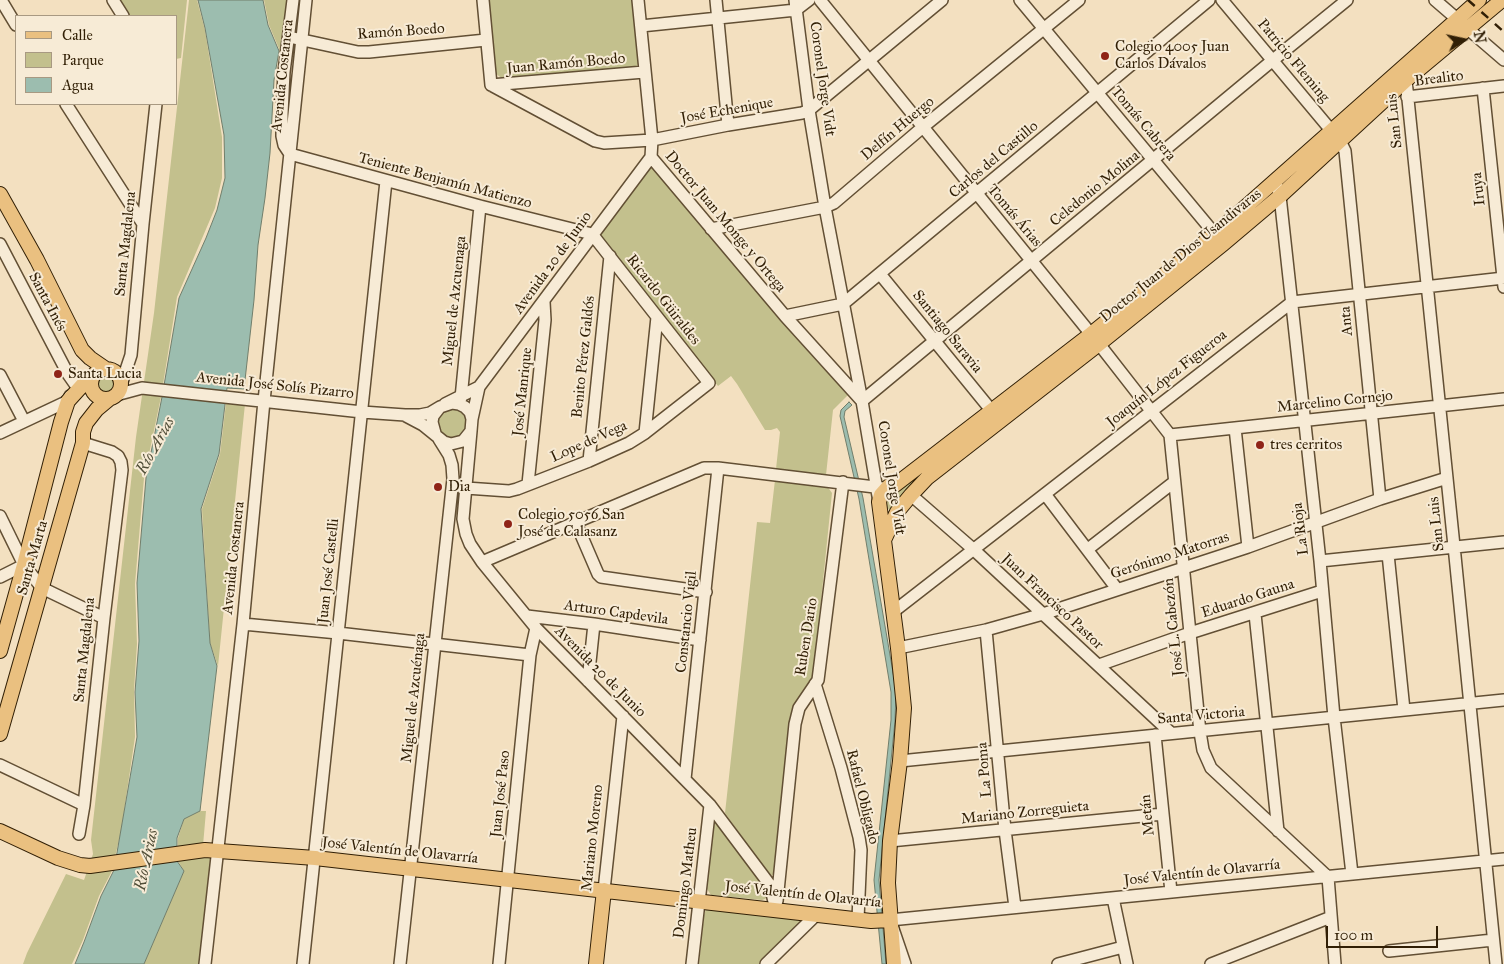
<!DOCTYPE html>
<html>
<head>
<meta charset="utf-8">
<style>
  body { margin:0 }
  #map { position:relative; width:1504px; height:964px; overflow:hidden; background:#f3e0c0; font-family:"IM FELL Great Primer",serif }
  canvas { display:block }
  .legend { position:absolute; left:15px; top:15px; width:162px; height:90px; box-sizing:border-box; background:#f7ebd6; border:1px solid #a89982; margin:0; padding:6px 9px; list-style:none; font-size:15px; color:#311f05 }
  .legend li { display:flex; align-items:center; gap:10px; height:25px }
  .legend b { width:25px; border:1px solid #a89982 }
  .north { position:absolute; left:1439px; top:15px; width:50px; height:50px; -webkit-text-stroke:4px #f7ebd6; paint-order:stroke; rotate:80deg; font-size:14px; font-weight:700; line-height:20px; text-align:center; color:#311f05 }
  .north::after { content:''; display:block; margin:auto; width:18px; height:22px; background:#311f05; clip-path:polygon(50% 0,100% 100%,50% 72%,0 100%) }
  .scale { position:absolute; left:1326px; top:926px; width:112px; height:22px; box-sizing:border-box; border:2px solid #311f05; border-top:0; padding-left:6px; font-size:15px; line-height:18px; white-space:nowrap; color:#311f05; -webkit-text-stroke:4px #f7ebd6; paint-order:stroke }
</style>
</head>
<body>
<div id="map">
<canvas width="1504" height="964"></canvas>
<ul class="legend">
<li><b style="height:6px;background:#eac080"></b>Calle</li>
<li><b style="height:14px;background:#c3c08d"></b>Parque</li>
<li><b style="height:14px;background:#9cbdaf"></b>Agua</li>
</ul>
<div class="north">N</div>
<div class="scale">100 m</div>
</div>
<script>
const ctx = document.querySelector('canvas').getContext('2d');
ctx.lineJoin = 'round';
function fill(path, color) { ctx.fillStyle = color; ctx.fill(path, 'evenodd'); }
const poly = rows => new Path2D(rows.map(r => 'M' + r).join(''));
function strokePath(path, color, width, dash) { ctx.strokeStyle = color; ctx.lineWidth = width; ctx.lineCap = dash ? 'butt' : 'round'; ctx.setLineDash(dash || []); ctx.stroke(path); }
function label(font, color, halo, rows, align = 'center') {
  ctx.font = font + ' "IM FELL Great Primer",serif'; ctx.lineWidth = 4; ctx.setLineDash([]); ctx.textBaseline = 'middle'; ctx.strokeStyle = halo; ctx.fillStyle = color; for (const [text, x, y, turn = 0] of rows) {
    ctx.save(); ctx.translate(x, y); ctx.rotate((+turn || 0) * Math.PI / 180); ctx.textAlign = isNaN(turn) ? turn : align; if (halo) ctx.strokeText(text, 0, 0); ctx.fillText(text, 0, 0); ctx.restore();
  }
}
fill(poly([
  [118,0,187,0,181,58,176,59,176,16,127,16],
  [189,0,197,0,205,30,222,137,222,178,215,208,177,297,161,397,144,478,135,584,137,644,134,690,135,737,121,832,111,873,99,896,83,940,72,964,23,964,27,953,66,874,84,880,93,854,91,840,136,437,154,313],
  [264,0,287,0,280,51,269,25],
  [488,0,633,0,639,63,634,69,504,80,495,73],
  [648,168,654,168,849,394,833,410,826,475,776,469,780,432,777,428,771,430,765,430,737,384,731,376,718,386,601,240,601,232],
  [1089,342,908,487,894,509,890,510,887,508,885,502,887,497],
  '96 384a11 11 0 1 1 22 0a11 11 0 1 1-22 0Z',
  [226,403,245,404,218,666,210,643,202,509,220,454],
  [459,408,469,417,469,432,451,442,436,427,438,416,444,409],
  [775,480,827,486,832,493,813,679,792,713,776,873,770,876,725,813,757,522,770,523],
  [200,811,206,811,202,857,212,858,199,964,144,964,184,871,178,861,178,838,184,819],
  [713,823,718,823,769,893,768,896,765,899,762,900,711,895,707,889],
  [706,909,798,917,801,921,800,925,759,964,699,964,704,915]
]), '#c3c08d');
const water = poly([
  [198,0,263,0,268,25,279,51,274,80,270,153,265,198,258,245,254,300,244,389,227,388,219,454,201,509,210,643,217,666,200,811,184,819,177,838,177,861,184,871,144,964,75,964,84,942,101,896,114,870,137,737,135,692,139,641,137,583,146,478,162,397,179,298,206,238,217,210,225,178,224,135,205,28,198,0],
  [849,402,852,405,845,411,844,417,863,498,896,690,895,721,879,880,886,964,882,964,874,880,891,720,891,692,859,499,840,416,841,410,849,402]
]);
fill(water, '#9cbdaf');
strokePath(water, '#717e6b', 1);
const minor = poly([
  [1,0,16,25],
  [113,0,123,16],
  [483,0,491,85],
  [638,0,652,140,651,157,785,316,861,400],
  [716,0,728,125],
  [795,0,809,110,825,207,862,401,879,502],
  [820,0,1099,344,1170,435,1200,732,1203,750,1211,768,1328,877],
  [1020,0,1219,239],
  [1222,0,1340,141,1345,151,1380,499],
  [1435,0,1457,19],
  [641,26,796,10,809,0],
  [1468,29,1504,60],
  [289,37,358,52,369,52,486,40],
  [1403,77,1406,80,1454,546,1496,964],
  [491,85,595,141,604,143,652,140,728,125,802,113,809,110,942,0],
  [491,85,644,72],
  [1483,88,1504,287],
  [1407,97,1504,86],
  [66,104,143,224],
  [290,154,480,206,592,234,709,383,645,433,629,443,589,461,517,489,509,491,466,488],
  [290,154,284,145,282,136,282,114,284,72,293,0],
  [1275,181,1280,196,1320,561,1334,717,1352,874],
  [711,229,825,207,834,203,923,127,1079,0],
  [0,244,68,374,75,384,82,386],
  [880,274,991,410],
  [785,316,843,304,1209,0],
  [0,375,24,421],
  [121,385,131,355,143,224,156,104],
  [116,395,142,388,151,389,362,412,405,415,420,415,430,413,440,407],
  [461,398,480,206],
  [862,401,1273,60,1347,0],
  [445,404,479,387,651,157],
  [406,416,423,425,444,442,451,444,463,441,471,431,472,419,470,412,465,407,459,404,452,403,440,407,433,416,432,422,435,433],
  [472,419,479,387],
  [1235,428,1248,547],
  [471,431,463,519,466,534,470,544,482,562,536,628,710,805,770,885,776,910],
  [0,433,68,401,70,396],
  [645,433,657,317],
  [1170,435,1504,399],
  [589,461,610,256],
  [528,484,545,320,544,302],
  [1045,494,1117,589],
  [911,495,973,549,1171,733],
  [0,516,24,565,42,588,104,618],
  [576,523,598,574,601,577,706,592],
  [1088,549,1174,482],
  [1388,554,1404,710],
  [1320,561,1504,542],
  [482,562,704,468,718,468,883,488],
  [0,577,24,565],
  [893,612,1292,302,1504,278],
  [1255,614,1278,831],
  [527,616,594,624,700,640],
  [243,624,338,633,530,655],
  [986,630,1005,830,1015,907],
  [898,648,986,630,1043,614,1248,547,1380,499,1447,478],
  [1099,665,1190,633,1322,591],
  [588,681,594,624],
  [815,684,841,768,859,837,861,850,858,919],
  [1155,735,1171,892],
  [900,761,1504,700],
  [0,765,84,805],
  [685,779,718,468],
  [79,834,84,805,104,618,122,470,121,462,118,456,112,452,83,443],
  [890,841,1163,814],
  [1328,877,1335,964],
  [604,890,623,716],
  [1113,898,1127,964],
  [777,901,795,724,799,708,818,680,843,482],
  [1389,951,1493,940],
  [205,964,243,624,264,401,306,0],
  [303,964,386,181],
  [400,964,453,479,452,465,449,455,439,439],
  [499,964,530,655,536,628],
  [692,964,710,805],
  [766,964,817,914],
  [905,964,890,920,1504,859],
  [1058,964,1123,947],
  [1211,964,1331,917]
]);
const major = poly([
  [0,194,37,260,82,350,90,358,106,369],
  '91 384a15 15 0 1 1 30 0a15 15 0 1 1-30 0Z',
  [885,538,897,512,911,495,927,478,1099,344,1223,244,1280,196,1406,80,1502,0],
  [0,651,24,565,61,422,68,401,88,379,94,375],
  [0,734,83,443,83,432,86,423,97,409,109,399],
  [0,831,58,858,80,865,90,866,205,850,315,858,871,921,890,920],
  [596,964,604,890],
  [894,964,888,883,890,841,900,761,904,708,898,648,879,502,881,495,889,486,895,485,1091,334,1215,234,1479,0]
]);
strokePath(minor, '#624f34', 14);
strokePath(major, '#311f05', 16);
strokePath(minor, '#f7ebd6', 11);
strokePath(major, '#eac080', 14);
strokePath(poly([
  [1468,0,1504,32]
]), '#311f05', 2.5, [9, 9]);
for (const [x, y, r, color] of [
  [1105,56,5,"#8f2418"],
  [58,374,5,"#8f2418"],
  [1260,445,5,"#8f2418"],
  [438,487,5,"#8f2418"],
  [508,524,5,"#8f2418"]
]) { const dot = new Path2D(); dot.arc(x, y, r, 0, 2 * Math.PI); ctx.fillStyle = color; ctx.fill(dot); strokePath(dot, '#f7ebd6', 2); }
label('15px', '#311f05', '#f7ebd6', [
  ["Ramón Boedo",401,32,-4],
  ["Patricio Fleming",1293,61,50],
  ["Juan Ramón Boedo",566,64,-5],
  ["Avenida Costanera",283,76,-84],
  ["Coronel Jorge Vidt",822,79,82],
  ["Brealito",1439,79,-7],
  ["José Echenique",727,111,-10],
  ["San Luis",1395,121,-96],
  ["Tomás Cabrera",1143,124,50],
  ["Delfín Huergo",898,129,-40],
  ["Carlos del Castillo",994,160,-40],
  ["Teniente Benjamín Matienzo",445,181,15],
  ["Celedonio Molina",1095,189,-39],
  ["Iruya",1479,189,-96],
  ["Tomás Árias",1014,216,50],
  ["Doctor Juan Monge y Ortega",725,222,50],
  ["Santa Magdalena",126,244,-84],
  ["Doctor Juan de Dios Usandivaras",1181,256,-39],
  ["Avenida 20 de Junio",553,263,-54],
  ["Ricardo Güiraldes",663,300,52],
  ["Miguel de Azcuenaga",455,301,-84],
  ["Santa Inés",47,302,62],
  ["Anta",1347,321,-95],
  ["Santiago Saravia",947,332,51],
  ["Benito Pérez Galdós",584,357,-84],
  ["Joaquín López Figueroa",1167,379,-38],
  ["Avenida José Solís Pizarro",275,386,6],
  ["José Manrique",523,392,-84],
  ["Marcelino Cornejo",1335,402,-6],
  ["Lope de Vega",589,442,-24],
  ["Coronel Jorge Vidt",891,478,81],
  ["San Luis",1437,524,-96],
  ["La Rioja",1301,529,-97],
  ["Gerónimo Matorras",1170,556,-18],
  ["Santa Marta",33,558,-74],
  ["Avenida Costanera",234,558,-84],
  ["Juan José Castelli",329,571,-84],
  ["Eduardo Gauna",1248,599,-18],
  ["Juan Francisco Pastor",1052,602,43],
  ["Arturo Capdevila",616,613,8],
  ["Constancio Vigil",687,622,-84],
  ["José L. Cabezón",1174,627,-96],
  ["Ruben Dario",807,637,-81],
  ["Santa Magdalena",85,650,-84],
  ["Avenida 20 de Junio",600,672,45],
  ["Miguel de Azcuénaga",414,698,-84],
  ["Santa Victoria",1201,716,-5],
  ["La Poma",985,770,-95],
  ["Juan José Paso",501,794,-84],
  ["Rafael Obligado",862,797,76],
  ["Mariano Zorreguieta",1025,813,-6],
  ["Metán",1148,815,-96],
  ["Mariano Moreno",593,838,-84],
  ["José Valentín de Olavarría",400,851,6],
  ["José Valentín de Olavarría",1202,873,-6],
  ["Domingo Matheu",686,883,-83],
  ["José Valentín de Olavarría",803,895,6]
]);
label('15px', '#311f05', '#f7ebd6', [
  ["Colegio 4005 Juan",1115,47],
  ["Carlos Dávalos",1115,64],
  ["Santa Lucia",68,374],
  ["tres cerritos",1270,445],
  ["Dia",448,487],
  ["Colegio 5056 San",518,515],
  ["José de Calasanz",518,532]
], 'left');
label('italic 16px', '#514e38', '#f7ebd6', [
  ["Río Arias",156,446,-61],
  ["Río Arias",147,860,-78]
]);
</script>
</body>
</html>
